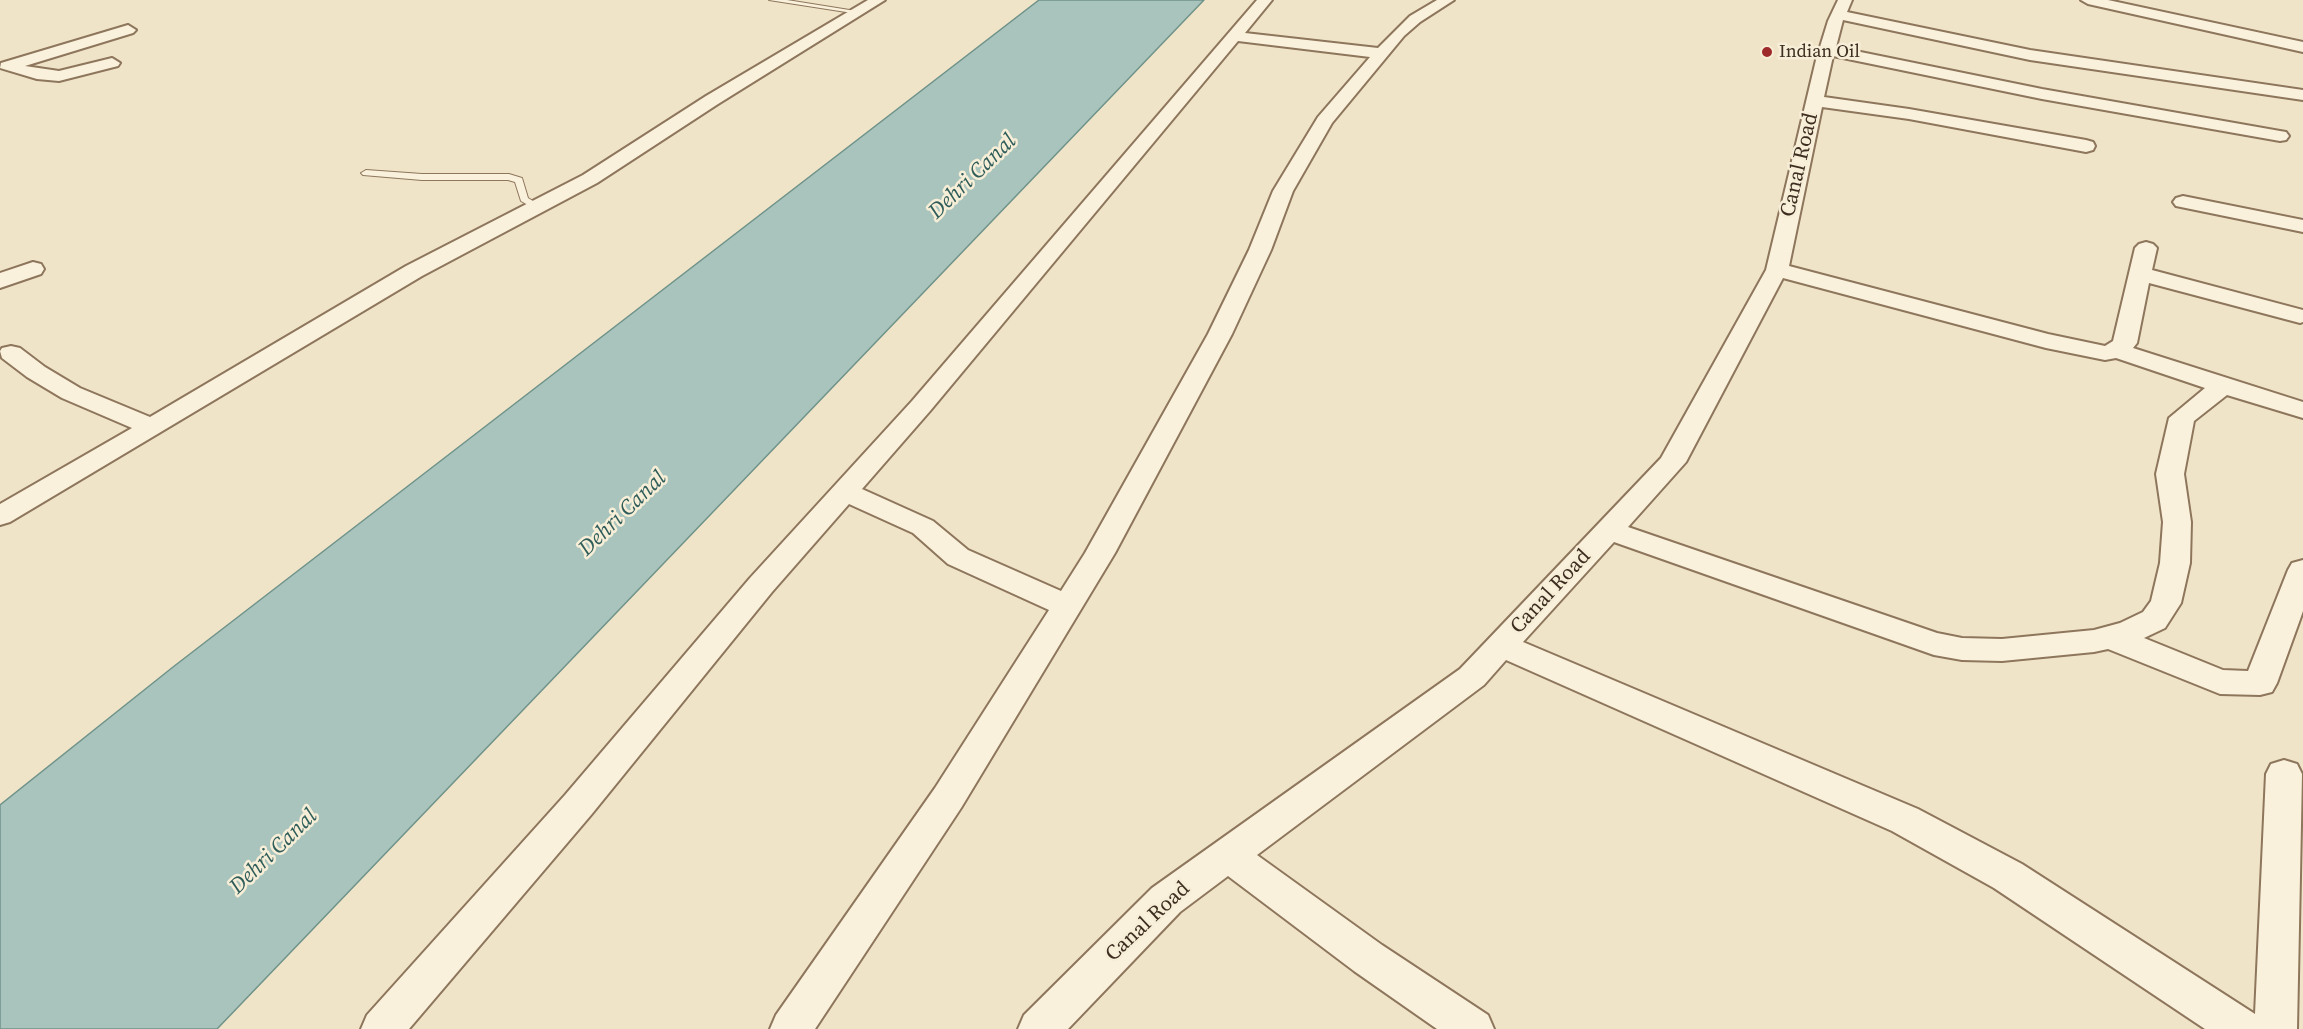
<!DOCTYPE html>
<html>
<head>
<meta charset="utf-8">
<style>
  body { margin:0 }
  canvas { display:block; background:#f0e4c8 }
</style>
</head>
<body>
<canvas width="2303" height="1029"></canvas>
<script>
const ctx = document.querySelector('canvas').getContext('2d');
ctx.lineJoin = 'round';
function fill(path, color) { ctx.fillStyle = color; ctx.fill(path, 'evenodd'); }
const poly = rows => new Path2D(rows.map(r => 'M' + r).join(''));
function strokePath(path, color, width, dash) { ctx.strokeStyle = color; ctx.lineWidth = width; ctx.lineCap = dash ? 'butt' : 'round'; ctx.setLineDash(dash || []); ctx.stroke(path); }
function label(font, color, halo, rows, align = 'center') {
  ctx.font = font + ' "Source Serif 4",serif'; ctx.lineWidth = 5; ctx.setLineDash([]); ctx.textBaseline = 'middle'; ctx.strokeStyle = halo; ctx.fillStyle = color; for (const [text, x, y, turn = 0] of rows) {
    ctx.save(); ctx.translate(x, y); ctx.rotate((+turn || 0) * Math.PI / 180); ctx.textAlign = isNaN(turn) ? turn : align; if (halo) ctx.strokeText(text, 0, 0); ctx.fillText(text, 0, 0); ctx.restore();
  }
}
const water = poly([
  [1039,0,1204,0,217,1029,0,1029,0,805,173,667,1039,0]
]);
fill(water, '#a9c4bc');
strokePath(water, '#6f938a', 1.5);
const service = poly([
  [769,0,787,0,862,12,859,14,769,0],
  [366,170,422,174,509,174,522,178,528,198,543,207,535,209,521,201,515,182,508,180,422,180,363,175,361,173,366,170]
]);
const minor = poly([
  [868,0,885,0,718,104,597,183,422,276,10,522,0,525,0,504,132,428,62,398,27,377,2,358,0,351,2,348,11,346,20,348,45,367,80,388,150,417,406,266,583,175,706,96,868,0],
  [1257,0,1272,0,1245,33,1378,48,1410,16,1437,0,1454,0,1420,22,1404,36,1332,123,1293,191,1271,250,1232,334,1115,553,961,808,815,1029,770,1029,776,1015,935,788,1049,610,948,564,913,533,849,504,772,592,591,815,409,1029,361,1029,367,1015,565,795,750,578,912,401,1257,0],
  [1238,41,1370,57,1318,117,1273,191,1249,250,1208,334,1085,553,1061,591,968,550,933,521,862,489,930,411,1238,41],
  [1838,0,1852,0,1847,12,2030,50,2303,90,2303,100,2030,60,1843,20,1836,47,2042,89,2280,131,2286,132,2289,136,2286,140,2280,141,2042,99,1833,56,1824,97,1909,109,2086,140,2093,142,2095,146,2093,150,2086,152,1909,119,1822,107,1789,266,2048,334,2105,346,2113,341,2135,248,2139,244,2146,242,2153,244,2157,248,2152,270,2303,310,2303,322,2300,323,2149,283,2137,343,2133,348,2303,402,2303,418,2227,395,2194,421,2184,474,2191,522,2190,563,2181,603,2165,628,2144,638,2223,670,2248,671,2288,570,2292,563,2303,560,2303,611,2277,683,2272,692,2260,695,2220,694,2108,649,2094,652,2002,661,1962,660,1934,655,1614,542,1523,642,1918,809,2022,864,2255,1014,2266,774,2271,764,2284,760,2297,764,2302,774,2297,1029,2205,1029,1994,888,1892,831,1506,660,1484,685,1257,855,1382,945,1488,1015,1494,1029,1437,1029,1354,971,1228,876,1180,912,1068,1029,1018,1029,1024,1015,1152,888,1460,669,1661,458,1766,270,1816,60,1828,21,1838,0],
  [1783,278,2046,348,2105,360,2116,358,2205,388,2169,418,2156,474,2163,522,2160,563,2151,601,2143,612,2120,623,2094,630,2002,639,1962,638,1937,633,1628,527,1686,462,1783,278],
  [2081,0,2108,0,2303,42,2303,52,2088,4,2081,0],
  [128,25,136,30,133,33,25,66,59,71,112,58,120,63,118,66,59,81,37,79,0,68,1,63,128,25],
  [2183,196,2303,220,2303,232,2176,206,2173,202,2176,198,2183,196],
  [33,262,41,264,44,269,41,274,0,288,0,273,33,262]
]);
strokePath(service, '#8d765c', 2);
strokePath(minor, '#8d765c', 4);
fill(service, '#faf1dc');
fill(minor, '#faf1dc');
for (const [x, y, r, color] of [
  [1767,52,6,"#9e2a2b"]
]) { const dot = new Path2D(); dot.arc(x, y, r, 0, 2 * Math.PI); ctx.fillStyle = color; ctx.fill(dot); strokePath(dot, '#f7eed8', 2); }
label('18px', '#3d2e20', '#f7eed8', [
  ["Indian Oil",1779,52]
], 'left');
label('21px', '#3d2e20', '#f7eed8', [
  ["Canal Road",1800,165,-77],
  ["Canal Road",1551,592,-47],
  ["Canal Road",1148,922,-43]
]);
label('italic 22px', '#2f5d5a', '#f7eed8', [
  ["Dehri Canal",973,177,-44],
  ["Dehri Canal",623,514,-44],
  ["Dehri Canal",274,852,-44]
]);
</script>
</body>
</html>
